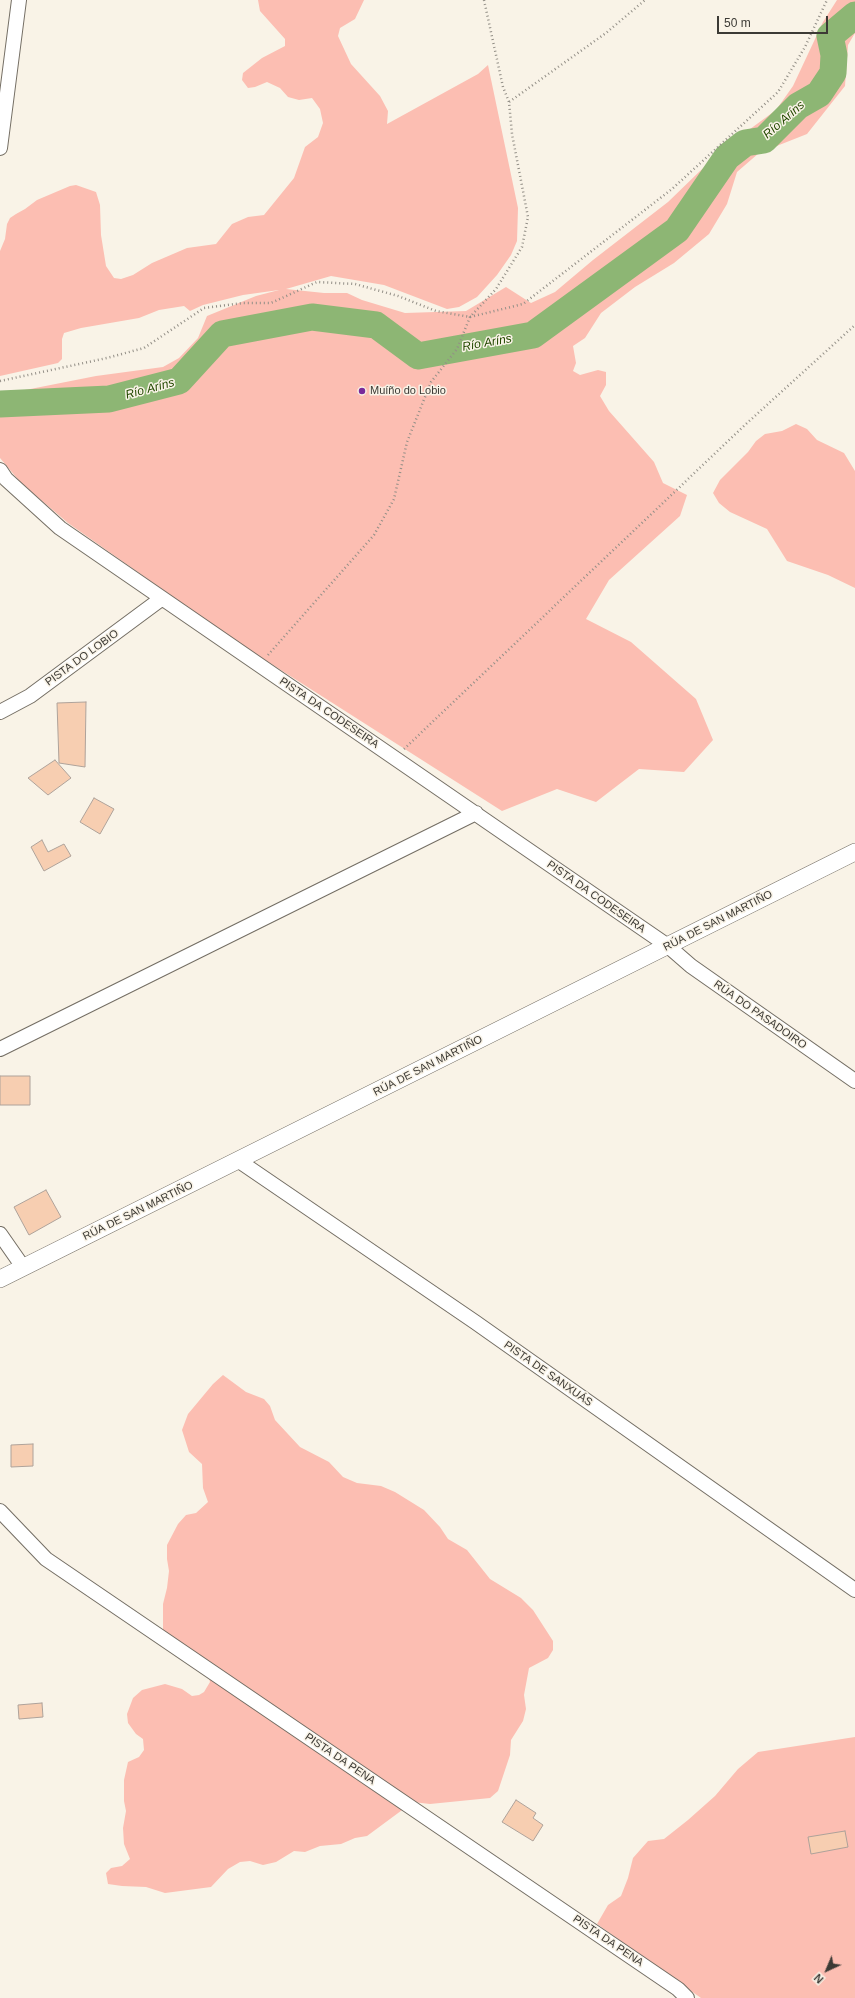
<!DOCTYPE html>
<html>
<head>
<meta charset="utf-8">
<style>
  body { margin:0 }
  #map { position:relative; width:855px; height:1998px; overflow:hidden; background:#f9f3e7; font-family:Arial,sans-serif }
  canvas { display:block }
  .north { position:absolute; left:807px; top:1950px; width:40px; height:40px; -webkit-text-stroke:3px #f9f3e7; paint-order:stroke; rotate:224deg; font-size:11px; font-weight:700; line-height:16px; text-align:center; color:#3c3a35 }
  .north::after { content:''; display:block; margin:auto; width:14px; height:18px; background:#3c3a35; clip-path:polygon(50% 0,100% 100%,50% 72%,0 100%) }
  .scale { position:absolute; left:717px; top:16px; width:111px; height:18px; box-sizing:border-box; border:2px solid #3c3a35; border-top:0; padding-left:5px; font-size:12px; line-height:14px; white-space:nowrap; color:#3c3a35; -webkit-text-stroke:3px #f9f3e7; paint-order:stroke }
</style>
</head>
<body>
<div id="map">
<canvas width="855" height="1998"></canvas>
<div class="north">N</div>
<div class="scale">50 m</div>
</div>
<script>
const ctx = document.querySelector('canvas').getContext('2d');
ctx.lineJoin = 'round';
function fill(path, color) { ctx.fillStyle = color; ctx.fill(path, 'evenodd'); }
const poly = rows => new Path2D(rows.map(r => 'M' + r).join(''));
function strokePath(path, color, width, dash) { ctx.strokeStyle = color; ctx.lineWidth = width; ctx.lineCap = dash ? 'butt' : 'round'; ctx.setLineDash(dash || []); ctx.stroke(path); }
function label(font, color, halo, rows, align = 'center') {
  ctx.font = font + ' Arial,sans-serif'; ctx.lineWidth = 3; ctx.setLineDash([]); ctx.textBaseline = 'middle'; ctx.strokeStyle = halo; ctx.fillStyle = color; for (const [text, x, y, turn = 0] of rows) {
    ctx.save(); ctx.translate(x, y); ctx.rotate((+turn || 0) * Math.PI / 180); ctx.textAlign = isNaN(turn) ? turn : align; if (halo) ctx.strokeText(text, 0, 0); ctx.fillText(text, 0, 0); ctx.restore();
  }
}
fill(poly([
  [258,0,364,0,355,19,340,28,338,36,351,64,380,96,388,111,387,124,478,74,488,65,518,208,517,241,511,255,497,275,477,297,459,307,447,309,384,285,331,276,286,289,324,293,347,293,362,300,405,313,466,311,506,287,531,303,555,292,593,260,668,202,700,171,746,132,776,110,793,86,823,22,837,0,855,0,855,33,848,45,845,86,807,134,759,153,737,172,727,204,709,234,674,263,635,287,601,313,585,338,573,346,576,363,573,371,580,375,598,370,606,372,606,385,600,396,609,411,654,462,663,483,687,495,680,516,609,580,586,619,631,642,696,699,713,740,684,772,639,769,596,802,557,789,502,811,240,644,68,523,21,483,0,458,0,395,96,376,163,367,179,358,198,338,207,316,256,296,279,290,243,295,203,305,190,311,184,306,159,310,139,318,81,328,64,333,62,339,62,359,58,363,0,376,0,251,5,239,7,224,10,218,16,214,25,209,37,200,70,186,76,185,96,192,100,205,101,235,106,266,114,278,121,279,133,275,152,263,187,248,216,244,232,224,248,217,264,215,294,178,305,147,318,137,323,123,320,109,312,98,299,100,288,97,280,88,267,82,255,87,248,88,242,80,243,73,262,58,285,46,285,39,260,11],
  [796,424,807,429,817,440,844,453,855,471,855,588,828,575,787,561,767,529,730,512,719,503,713,493,720,480,748,452,756,441,765,434,782,431],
  [223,1375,246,1392,264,1399,270,1406,275,1420,300,1447,329,1462,343,1477,357,1483,381,1486,395,1492,424,1510,440,1527,448,1539,467,1550,490,1579,521,1598,533,1610,553,1641,553,1650,548,1658,529,1668,524,1695,526,1709,523,1721,511,1740,510,1755,498,1791,490,1798,430,1804,413,1802,367,1836,355,1838,341,1844,320,1846,305,1852,294,1851,276,1862,263,1865,250,1861,240,1862,228,1869,211,1887,165,1893,146,1887,122,1886,108,1884,106,1873,111,1868,122,1866,130,1859,124,1844,123,1828,126,1811,124,1801,124,1780,128,1762,139,1757,144,1750,143,1739,136,1734,128,1723,127,1714,133,1698,142,1690,165,1684,182,1689,192,1696,199,1695,204,1692,210,1682,208,1675,163,1632,163,1604,167,1588,169,1571,167,1559,167,1545,178,1524,186,1515,196,1513,208,1502,203,1488,202,1464,189,1452,182,1430,188,1414,213,1384],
  [855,1737,855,1998,701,1998,597,1924,608,1905,621,1896,628,1878,633,1858,648,1841,664,1839,688,1820,715,1796,738,1769,758,1752]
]), '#fcbeb2');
strokePath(poly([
  [0,404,109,399,179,381,222,334,312,317,376,325,418,356,533,335,677,230,727,157,745,143,764,140,798,106,819,94,833,73,834,55,830,36,855,15]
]), '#8db674', 27);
const building = poly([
  [86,702,85,767,59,763,57,703,86,702],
  [55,760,71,778,48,795,28,778,55,760],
  [94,798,114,809,100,834,80,822,94,798],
  [42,840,48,852,64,844,71,856,44,871,31,847,42,840],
  [0,1076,30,1076,30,1105,0,1105,0,1076],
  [46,1190,61,1217,29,1235,14,1207,46,1190],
  [33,1444,33,1466,11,1467,11,1445,33,1444],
  [42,1703,43,1717,19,1719,18,1705,42,1703],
  [516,1800,536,1813,533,1818,543,1825,533,1841,502,1822,516,1800],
  [845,1831,848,1847,811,1854,808,1837,845,1831]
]);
fill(building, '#f7ceb1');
strokePath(building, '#aea29a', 1);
const minor = poly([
  [0,148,19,0],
  [0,470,6,479,60,528,668,946,691,966,855,1081],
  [0,712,30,696,161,599],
  [0,1049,476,813],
  [239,1161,475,1322,855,1590],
  [0,1234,23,1267],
  [0,1511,46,1559,678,1989,687,1998]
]);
const tertiary = poly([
  [0,1279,855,852]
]);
strokePath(minor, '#746e64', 16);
strokePath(tertiary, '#746e64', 18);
strokePath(poly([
  [484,0,503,87,509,102],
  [0,381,107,358,144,348,204,308,243,303,271,303,317,282,355,284,398,296,436,311,470,317,523,304,672,189,778,92,805,47,827,0],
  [268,655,374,535,394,499,407,442,431,382,457,349,470,317,496,289,522,247,528,217,512,134,509,102,606,33,645,0],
  [404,749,746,424,855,325]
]), '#938f87', 2.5, [1, 3]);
strokePath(minor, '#fff', 14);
strokePath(tertiary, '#fff', 17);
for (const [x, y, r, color] of [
  [362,391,4,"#792a9b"]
]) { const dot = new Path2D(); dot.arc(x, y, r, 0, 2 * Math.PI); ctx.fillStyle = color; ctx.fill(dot); strokePath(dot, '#f9f3e7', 1.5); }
label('11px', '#3c3a35', '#f9f3e7', [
  ["Muíño do Lobio",370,391]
], 'left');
label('11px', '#3c3a35', '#f9f3e7', [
  ["PISTA DO LOBIO",82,658,-36],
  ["PISTA DA CODESEIRA",329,713,34],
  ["PISTA DA CODESEIRA",596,897,35],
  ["RÚA DE SAN MARTIÑO",718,921,-27],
  ["RÚA DO PASADOIRO",760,1015,35],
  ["RÚA DE SAN MARTIÑO",428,1066,-27],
  ["RÚA DE SAN MARTIÑO",138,1211,-26],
  ["PISTA DE SANXUÁS",548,1374,35],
  ["PISTA DA PENA",340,1759,34],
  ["PISTA DA PENA",608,1941,34]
]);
label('italic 12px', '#234900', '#f9f3e7', [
  ["Río Aríns",784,120,-41],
  ["Río Aríns",487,343,-10],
  ["Río Aríns",150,389,-15]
]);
</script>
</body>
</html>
